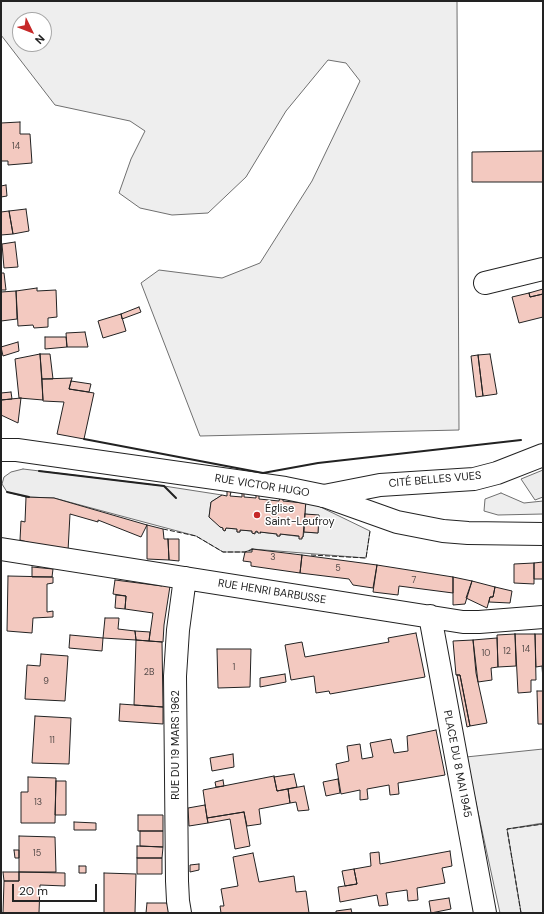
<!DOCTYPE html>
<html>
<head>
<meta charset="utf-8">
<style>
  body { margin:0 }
  #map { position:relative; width:544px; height:914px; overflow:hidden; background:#fff; font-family:"DM Sans",sans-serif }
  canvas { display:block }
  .frame { position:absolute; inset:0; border:2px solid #222; pointer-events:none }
  .north { position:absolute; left:12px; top:12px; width:40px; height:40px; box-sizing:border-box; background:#fff; border:1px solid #a7a7a7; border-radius:50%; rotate:133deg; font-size:11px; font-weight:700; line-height:16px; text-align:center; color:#222 }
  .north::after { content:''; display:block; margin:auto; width:14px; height:18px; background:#c62828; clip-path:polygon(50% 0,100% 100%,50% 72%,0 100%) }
  .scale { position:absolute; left:12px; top:884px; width:85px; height:18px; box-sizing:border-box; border:2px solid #222; border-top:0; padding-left:5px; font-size:12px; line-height:14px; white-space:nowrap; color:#222; -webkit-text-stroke:3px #fff; paint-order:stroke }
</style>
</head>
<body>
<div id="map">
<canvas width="544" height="914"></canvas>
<div class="frame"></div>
<div class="north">N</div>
<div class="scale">20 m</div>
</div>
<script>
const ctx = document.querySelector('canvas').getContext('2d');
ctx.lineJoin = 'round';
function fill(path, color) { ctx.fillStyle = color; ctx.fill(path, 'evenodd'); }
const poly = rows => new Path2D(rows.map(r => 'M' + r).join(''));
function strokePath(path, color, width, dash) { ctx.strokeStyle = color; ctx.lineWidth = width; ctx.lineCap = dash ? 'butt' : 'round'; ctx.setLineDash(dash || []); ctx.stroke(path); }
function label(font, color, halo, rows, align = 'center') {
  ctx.font = font + ' "DM Sans",sans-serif'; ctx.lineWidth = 3; ctx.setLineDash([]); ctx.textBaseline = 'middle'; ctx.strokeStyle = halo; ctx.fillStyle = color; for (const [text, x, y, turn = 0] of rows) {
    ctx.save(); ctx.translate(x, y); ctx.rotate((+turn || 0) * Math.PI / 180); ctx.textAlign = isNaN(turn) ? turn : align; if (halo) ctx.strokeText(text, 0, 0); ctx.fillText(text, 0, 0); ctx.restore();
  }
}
const green = poly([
  [1,1,457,1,459,430,200,436,141,283,159,270,222,278,260,263,312,181,360,81,346,63,328,60,286,111,246,177,208,213,172,215,140,208,119,193,131,159,145,131,130,121,55,105,1,35,1,1],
  [20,20,44,20,44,44,20,44,20,20],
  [501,493,524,503,543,501,543,514,498,515,484,511,485,499,501,493],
  [543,824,543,913,521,913,507,829,543,824]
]);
fill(green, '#eee');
strokePath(green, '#6f6f6f', 1);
const parking = poly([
  [23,469,164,486,222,495,211,502,209,517,220,526,220,527,223,528,223,530,225,531,226,528,237,529,237,532,240,532,240,530,252,531,252,533,258,532,258,533,260,532,277,534,277,536,280,536,280,534,303,537,304,532,318,533,319,516,305,514,306,500,370,531,366,558,252,549,245,552,223,552,196,536,54,498,26,497,7,492,2,484,4,477,11,472,23,469],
  [543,470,543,497,535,500,521,479,543,470],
  [543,749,543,823,507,829,521,913,500,913,466,757,543,749]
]);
fill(parking, '#ededed');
strokePath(parking, '#6f6f6f', 1);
const building = poly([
  [20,122,20,134,30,134,32,163,8,165,8,161,1,161,1,123,20,122],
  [543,151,543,182,472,182,472,152,543,151],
  [6,185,7,196,1,197,1,186,6,185],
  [26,209,29,231,13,234,9,211,26,209],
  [9,211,13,234,1,235,1,212,9,211],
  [15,242,18,267,4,268,2,244,15,242],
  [1,273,4,273,6,290,1,290,1,273],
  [37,288,37,291,56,290,57,317,48,318,48,327,34,328,33,325,18,326,16,291,37,288],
  [543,289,543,294,530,297,529,293,543,289],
  [16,291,17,319,1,321,1,292,16,291],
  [529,293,530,297,543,294,543,317,519,323,512,297,529,293],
  [139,307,141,312,122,319,121,314,139,307],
  [121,314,126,331,103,338,98,321,121,314],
  [85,332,88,347,67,347,66,333,85,332],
  [45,337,66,337,67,347,45,349,45,337],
  [18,342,19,351,3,356,1,347,18,342],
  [40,354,50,354,53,379,42,379,40,354],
  [40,354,43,400,19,398,15,359,40,354],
  [490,354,497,394,483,396,478,355,490,354],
  [478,355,483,396,476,397,471,356,478,355],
  [72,378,69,389,94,393,84,439,57,434,64,402,43,401,42,379,72,378],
  [71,381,91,384,89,392,69,389,71,381],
  [11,392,12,399,1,400,1,393,11,392],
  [21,398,18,423,1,415,1,400,21,398],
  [227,491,231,492,230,496,242,497,242,493,244,493,244,497,256,498,256,495,259,495,259,499,279,501,280,497,283,497,283,501,303,503,303,500,306,500,303,537,302,537,302,539,299,539,299,536,280,534,280,536,277,536,277,534,260,532,261,533,258,533,257,531,255,532,255,534,252,533,252,531,240,530,240,532,237,532,237,529,226,528,225,531,223,530,223,528,220,527,209,517,211,502,222,495,227,496,227,491],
  [26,497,54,498,147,525,141,537,98,520,98,522,70,514,68,551,45,547,20,540,21,521,25,522,26,497],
  [305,514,319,515,318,533,304,532,305,514],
  [147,525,163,529,164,539,168,539,169,560,147,559,147,525],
  [168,539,179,539,179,561,169,560,168,539],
  [252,549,302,555,300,573,251,566,251,562,243,561,245,552,252,552,252,549],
  [302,555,377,565,373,588,353,585,349,579,300,573,302,555],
  [543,562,543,579,534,579,534,563,543,562],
  [534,563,534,584,514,583,514,564,534,563],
  [377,565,453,577,453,593,399,586,398,595,373,592,377,565],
  [32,567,53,569,52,577,32,577,32,567],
  [8,576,53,577,53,583,47,584,47,612,53,611,53,617,33,618,32,633,7,631,8,576],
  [453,577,472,581,465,604,453,605,453,577],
  [115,580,162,586,163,582,170,586,164,625,163,642,149,641,153,613,125,609,126,596,113,594,115,580],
  [472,581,495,587,493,597,490,597,487,608,466,598,472,581],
  [495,587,512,591,510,603,489,602,490,597,493,597,495,587],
  [116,595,126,596,125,609,115,608,116,595],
  [105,618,119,618,118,629,135,631,136,640,103,638,105,618],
  [135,631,150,632,149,641,136,640,135,631],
  [416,633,425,677,330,694,329,691,316,693,314,676,291,680,285,645,302,642,305,657,389,642,388,638,416,633],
  [515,634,516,666,498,667,497,635,515,634],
  [515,634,535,634,536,680,531,680,531,692,518,693,515,634],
  [535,634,543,634,543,680,542,666,536,667,535,634],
  [70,635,103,638,102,651,69,648,70,635],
  [497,638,498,667,491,668,492,680,478,682,473,640,497,638],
  [136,640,162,642,163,707,134,705,136,640],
  [473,640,476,673,487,723,470,726,460,675,456,675,453,641,473,640],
  [217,649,251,649,250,687,218,688,217,649],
  [41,654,68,656,65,701,25,699,27,665,40,666,41,654],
  [285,674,286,682,260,687,260,678,285,674],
  [457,675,460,675,470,726,467,727,457,675],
  [537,691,543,691,543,724,538,724,537,691],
  [120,704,163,707,163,724,119,721,120,704],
  [35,716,71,718,69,764,32,763,35,716],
  [436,730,445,775,398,783,399,794,390,795,389,785,367,789,368,799,360,800,360,790,341,794,336,764,349,761,347,746,360,744,362,759,373,757,370,743,391,739,394,753,408,751,407,736,436,730],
  [233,754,234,767,212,771,210,758,233,754],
  [294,774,297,787,277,791,274,777,294,774],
  [274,776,277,791,288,789,290,803,259,809,261,824,247,826,244,812,207,818,203,790,274,776],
  [28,777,56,778,55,823,21,823,21,792,28,792,28,777],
  [338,779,340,793,326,796,323,782,338,779],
  [223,780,224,786,216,787,215,782,223,780],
  [56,781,66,781,66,815,55,815,56,781],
  [304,786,309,810,298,811,296,802,290,803,288,789,304,786],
  [205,805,208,823,189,826,188,808,205,805],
  [244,812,250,846,235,849,230,819,208,823,207,818,244,812],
  [138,815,163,815,163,831,138,831,138,815],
  [74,822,96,823,96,830,74,830,74,822],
  [140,831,163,831,163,847,140,846,140,831],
  [19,836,55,837,56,872,19,872,19,836],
  [137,846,163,847,162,858,137,858,137,846],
  [14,850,19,850,19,858,15,858,14,850],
  [450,851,452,866,442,868,445,883,417,888,418,900,408,901,407,890,386,893,388,905,379,906,377,895,340,902,338,887,357,884,354,869,371,866,370,853,379,852,380,864,450,851],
  [253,853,259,882,294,876,296,892,306,891,309,913,221,913,220,906,224,906,221,889,238,886,233,857,253,853],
  [137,858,162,858,162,874,137,874,137,858],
  [199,864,199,870,190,872,190,865,199,864],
  [79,866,86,866,86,873,79,873,79,866],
  [354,869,357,884,345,886,342,871,354,869],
  [3,872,19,872,19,881,4,881,3,872],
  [19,872,65,873,65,886,40,885,39,913,3,913,4,881,19,881,19,872],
  [104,873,136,874,135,913,104,913,104,873],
  [449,898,451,909,431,913,429,901,449,898],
  [147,903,167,903,169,913,146,913,147,903],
  [351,909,352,913,336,913,336,911,351,909]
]);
fill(building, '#f3c9c0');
strokePath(building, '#222', 1);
const minor = poly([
  [485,283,543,269],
  [324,496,380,485,474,479,497,473,543,455],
  [1,549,463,622,479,622,543,617],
  [430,616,485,913],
  [180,913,178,901,177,881,175,676,178,630,185,578]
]);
const tertiary = poly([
  [1,450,17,450,285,488,324,496,397,522,443,531,468,533,543,534]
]);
strokePath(minor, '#222', 24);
strokePath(tertiary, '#222', 24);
strokePath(minor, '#fff', 22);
strokePath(tertiary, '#fff', 22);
strokePath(poly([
  [163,529,196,536,223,552,245,552,254,549],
  [311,555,366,558,370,531],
  [521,913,507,829,543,824]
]), '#222', 1, [5, 2]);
strokePath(poly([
  [84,439,263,473,318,463,521,440],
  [39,471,164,486,176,498],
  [7,492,29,497]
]), '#222', 2);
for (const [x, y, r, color] of [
  [257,515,4,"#c62828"]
]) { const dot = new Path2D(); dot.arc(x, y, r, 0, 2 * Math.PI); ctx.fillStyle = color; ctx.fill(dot); strokePath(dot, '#fff', 1.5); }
label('9px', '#564c4a', null, [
  ["14",16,147],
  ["3",273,558],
  ["5",338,569],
  ["7",414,581],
  ["14",526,650],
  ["12",507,652],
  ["10",486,654],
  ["1",234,668],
  ["2B",149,673],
  ["9",46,682],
  ["11",52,741],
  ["13",38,803],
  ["15",37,854]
]);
label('11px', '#222', '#fff', [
  ["CITÉ BELLES VUES",435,480,-5],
  ["RUE VICTOR HUGO",262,486,9],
  ["RUE HENRI BARBUSSE",272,592,9],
  ["RUE DU 19 MARS 1962",176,745,-90],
  ["PLACE DU 8 MAI 1945",457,764,79]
]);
label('11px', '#222', '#fff', [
  ["Église",265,509],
  ["Saint-Leufroy",265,522]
], 'left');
</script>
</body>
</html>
